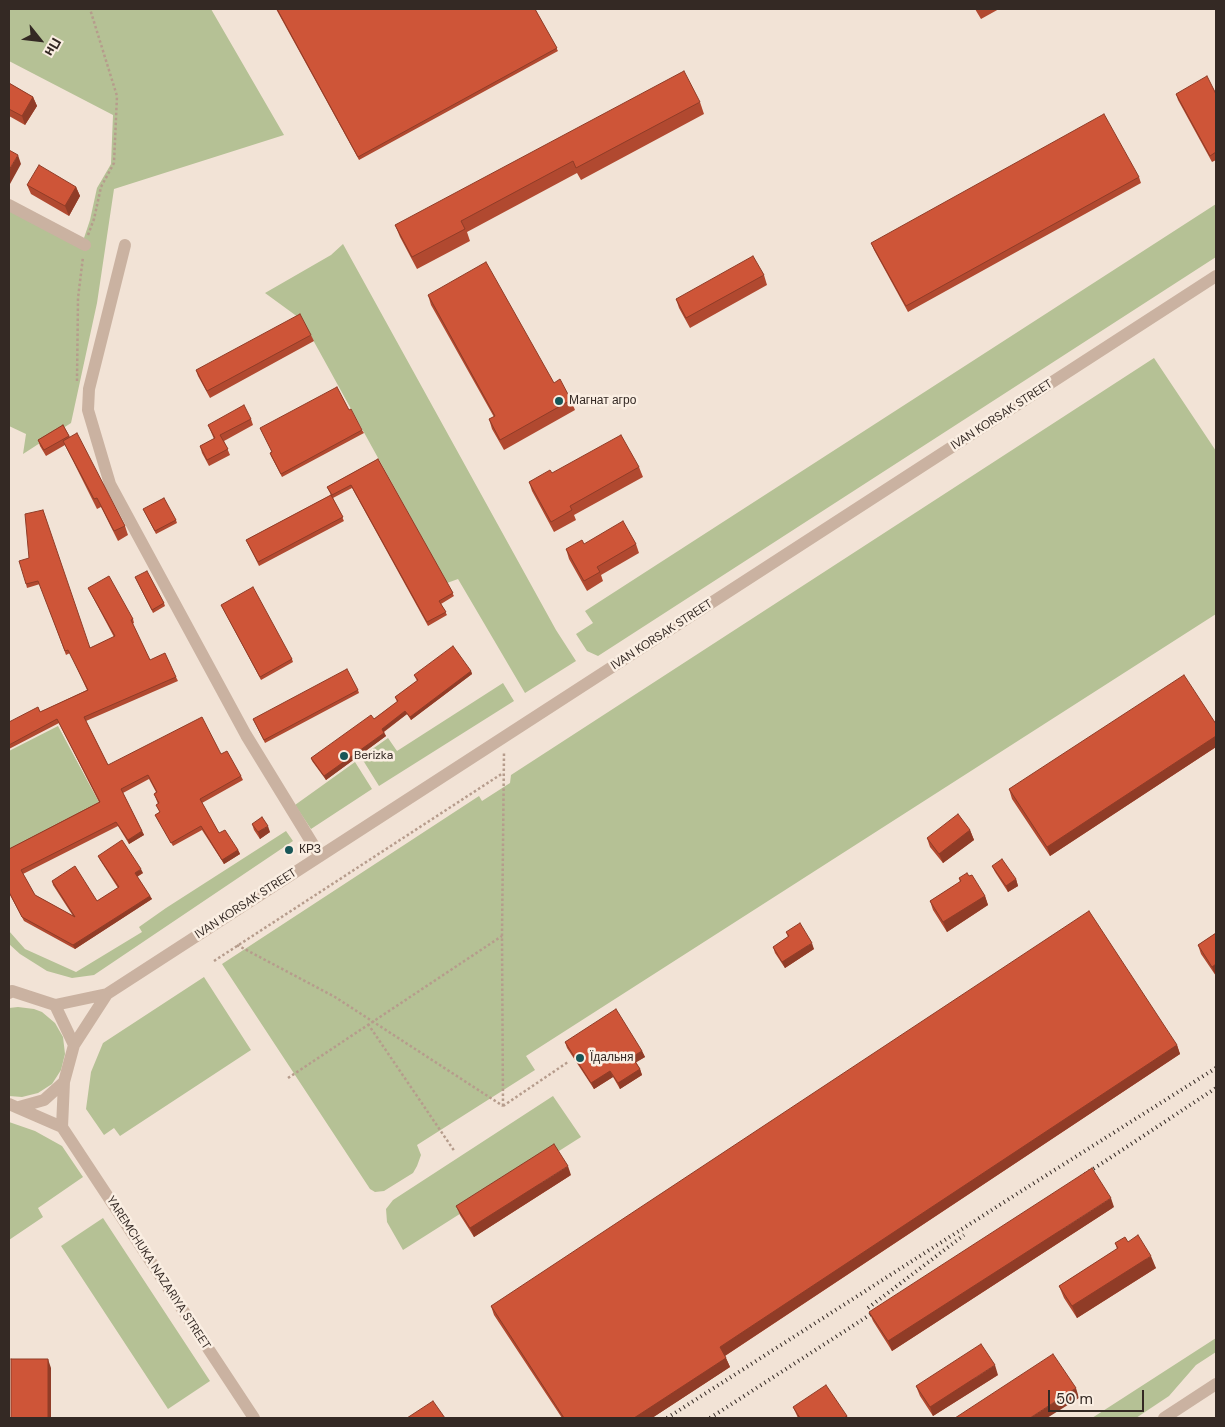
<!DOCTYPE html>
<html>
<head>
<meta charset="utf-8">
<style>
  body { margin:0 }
  #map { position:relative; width:1225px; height:1427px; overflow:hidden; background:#f2e3d6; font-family:"DM Sans",sans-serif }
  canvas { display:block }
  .frame { position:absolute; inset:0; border:10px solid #342924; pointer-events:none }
  .north { position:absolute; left:15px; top:15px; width:50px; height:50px; -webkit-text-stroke:4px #faeee2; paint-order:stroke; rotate:119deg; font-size:14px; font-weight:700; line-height:20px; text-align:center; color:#342924 }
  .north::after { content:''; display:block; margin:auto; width:18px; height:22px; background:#342924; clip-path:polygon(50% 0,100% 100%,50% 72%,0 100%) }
  .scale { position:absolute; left:1048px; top:1390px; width:96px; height:22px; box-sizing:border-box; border:2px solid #342924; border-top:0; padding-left:6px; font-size:15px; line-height:18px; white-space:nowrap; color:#342924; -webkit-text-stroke:4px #faeee2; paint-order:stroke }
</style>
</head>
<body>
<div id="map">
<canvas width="1225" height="1427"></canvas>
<div class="frame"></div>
<div class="north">Пн</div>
<div class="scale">50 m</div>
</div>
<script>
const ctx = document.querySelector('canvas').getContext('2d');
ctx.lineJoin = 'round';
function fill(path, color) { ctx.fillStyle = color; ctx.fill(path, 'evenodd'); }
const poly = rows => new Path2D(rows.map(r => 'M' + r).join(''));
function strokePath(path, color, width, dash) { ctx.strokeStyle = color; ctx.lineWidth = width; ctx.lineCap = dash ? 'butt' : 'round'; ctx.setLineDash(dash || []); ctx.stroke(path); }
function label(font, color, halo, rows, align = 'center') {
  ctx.font = font + ' "DM Sans",sans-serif'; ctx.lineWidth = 5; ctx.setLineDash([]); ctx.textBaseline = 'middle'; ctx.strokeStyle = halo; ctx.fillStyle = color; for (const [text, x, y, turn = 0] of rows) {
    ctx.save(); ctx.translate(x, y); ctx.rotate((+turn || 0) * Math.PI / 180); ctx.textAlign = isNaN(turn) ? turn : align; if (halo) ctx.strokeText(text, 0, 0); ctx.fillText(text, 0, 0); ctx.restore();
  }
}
fill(poly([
  [9,9,211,9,284,135,114,189,97,303,71,423,23,454,26,434,9,426,9,208,81,247,90,220,97,188,111,164,113,115,9,61],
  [1216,204,1216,257,598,656,587,651,576,634,593,623,585,611],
  [343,244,556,630,576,661,525,693,458,579,447,583,302,320,265,293,331,255],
  [1154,358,1216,451,1216,614,526,1056,535,1070,417,1145,421,1155,417,1166,413,1173,384,1191,375,1192,370,1189,222,964,479,796,482,801,510,783,511,775],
  [503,683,514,701,379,786,361,757,388,738,397,751],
  [58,726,101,806,9,853,9,751],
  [355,762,372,789,311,829,295,805],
  [286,831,293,841,94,975,72,978,47,971,20,954,9,944,9,931,25,949,76,972,142,932,139,927,166,908],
  [204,977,251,1050,120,1136,114,1128,104,1135,86,1109,91,1072,103,1043],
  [18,1007,34,1009,42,1012,55,1023,63,1037,65,1054,61,1070,52,1084,38,1093,22,1097,9,1096,9,1008],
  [553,1096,581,1137,403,1250,387,1222,386,1209,393,1200],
  [9,1122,35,1131,62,1146,83,1177,38,1208,43,1217,9,1240],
  [103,1218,210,1381,168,1409,61,1246],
  [1216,1338,1216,1352,1196,1365,1169,1396,1136,1418,1092,1418]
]), '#b5c195');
strokePath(poly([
  [88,235,94,219,101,187,114,163,117,96,90,9],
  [77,381,78,298,83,257],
  [237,945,335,997,503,1106],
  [214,961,503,773],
  [368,1024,455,1152],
  [288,1078,502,936],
  [503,1106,502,936,504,752],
  [503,1106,568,1062]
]), '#b69c8c', 2.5, [2.5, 2.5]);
strokePath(poly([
  [9,205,85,245],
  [125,245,89,389,88,410,110,484,246,735,320,856],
  [9,993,12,991,55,1005,74,1045,64,1082,44,1100,19,1107],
  [55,1005,107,994,1216,276],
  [74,1045,107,994],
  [9,1104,62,1127,254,1418],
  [62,1127,64,1082],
  [1164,1418,1216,1384]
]), '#cab2a1', 12);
strokePath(poly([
  [1081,1177,1216,1088],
  [868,1308,964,1235],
  [667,1418,1023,1190,1216,1068],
  [710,1418,882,1307]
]), '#342924', 4, [1, 4]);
fill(poly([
  [276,9,535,9,558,51,359,160],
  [975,9,999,9,981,19],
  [9,83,33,97,37,106,25,125,9,116],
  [1176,94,1216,94,1216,160,1212,162,1178,100],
  [700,102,704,114,581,180,577,173,467,232,470,241,417,269,400,237,395,225],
  [1139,177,1141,183,908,312,874,250,871,243],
  [27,185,76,187,80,196,69,216,31,194],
  [764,275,767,285,690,328,679,308,676,299],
  [428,295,554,383,571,400,575,410,504,450,492,429,489,419,494,417,431,305],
  [311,335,314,341,210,398,198,376,196,370],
  [251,419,253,425,224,441,230,455,209,466,202,453,200,446,214,439,208,425],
  [63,425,70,437,125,526,128,535,118,541,101,507,97,509,65,445,46,456,40,446,38,440],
  [260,428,362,430,364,433,282,477,271,456,270,453,272,452],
  [378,459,454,596,441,604,447,615,428,626,352,488,333,498,344,521,259,566,246,540,331,495,327,487],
  [639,467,643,477,574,515,576,520,554,532,532,491,529,482,552,473],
  [143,509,176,520,177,523,156,534],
  [584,544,636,544,639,553,601,575,603,581,587,591,569,559,566,549],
  [29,558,90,648,114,637,88,588,133,619,134,623,132,624,150,660,176,677,178,681,86,721,108,765,221,754,241,776,243,780,202,803,219,833,238,850,240,854,224,864,202,830,173,846,155,815,160,812,156,805,158,804,154,794,156,792,149,779,123,793,144,835,129,844,118,826,23,874,35,895,73,916,53,885,52,881,97,901,118,888,100,860,98,856,143,873,137,877,150,896,152,899,75,949,24,921,9,893,9,849,99,802,59,723,9,749,9,722,40,712,87,690,70,653,66,655,40,584,27,588,26,584],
  [135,577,164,603,165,606,153,613],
  [221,605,292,659,293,662,261,680],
  [471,671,472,674,411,720,407,714,384,732,386,736,326,780,312,761,311,758,374,719,397,702,395,697,417,681,414,675],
  [358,690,359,693,265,743,253,719],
  [1216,724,1216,747,1050,856,1012,799,1009,789],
  [252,824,270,832,260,839,254,830],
  [970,830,974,840,943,863,930,847,927,838],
  [992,866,1016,879,1018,886,1008,892,995,872],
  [959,878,985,896,988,905,947,932,933,910,930,901,960,882],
  [786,932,814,949,785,968,775,953,773,947,788,937],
  [1216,933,1216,976,1201,954,1198,945],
  [565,1042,642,1051,645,1057,636,1062,640,1069,642,1075,620,1089,613,1077,594,1089,567,1048],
  [1177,1045,1180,1054,725,1356,730,1367,652,1418,562,1418,494,1315,491,1306],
  [571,1175,474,1237,460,1215,456,1206],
  [1114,1207,892,1351,873,1321,869,1312],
  [1128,1242,1156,1268,1077,1318,1064,1298,1059,1286,1117,1249,1115,1243],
  [998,1375,933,1416,920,1396,916,1386],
  [793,1407,847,1416,848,1418,798,1418]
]), '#b14930');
fill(poly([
  [33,97,37,106,25,125,22,116],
  [18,155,21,164,10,184,9,181,9,170],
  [76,187,80,196,69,216,65,206],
  [471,671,472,674,411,720,410,717],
  [405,711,407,714,383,732,382,729],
  [384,733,386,736,326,780,324,776],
  [1216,736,1216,747,1050,856,1047,847],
  [268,826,270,832,260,839,258,832],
  [970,830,974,840,943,863,939,854],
  [142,831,144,835,129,844,128,840],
  [238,850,240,854,224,864,222,860],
  [141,869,143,873,136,877,135,873],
  [1016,879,1018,886,1008,892,1006,886],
  [150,896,152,899,75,949,73,945],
  [985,896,988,905,947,932,943,922],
  [812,943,814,949,785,968,782,962],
  [1216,964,1216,976,1212,967],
  [1177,1045,1180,1054,723,1357,720,1347],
  [642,1051,645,1057,635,1063,632,1057],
  [640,1069,642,1075,620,1089,618,1083],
  [610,1071,613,1077,594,1089,591,1083],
  [568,1166,571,1175,474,1237,470,1228],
  [1111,1198,1114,1207,892,1351,888,1341],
  [1151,1256,1156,1268,1077,1318,1072,1306],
  [726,1358,730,1367,652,1418,634,1418],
  [48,1359,51,1368,51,1418,48,1418],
  [995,1365,998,1375,933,1416,930,1407],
  [1076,1388,1079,1398,1047,1418,1030,1418]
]), '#903c27');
const building = poly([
  [277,9,535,9,557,48,358,157,277,9],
  [684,71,700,102,576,168,573,161,461,221,465,229,412,257,395,225,684,71],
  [1207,76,1216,94,1216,152,1210,156,1176,94,1207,76],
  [9,83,33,97,22,116,9,109,9,83],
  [1104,114,1139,177,906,306,871,243,1104,114],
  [9,150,18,155,9,170,9,150],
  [39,165,76,187,65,206,27,185,39,165],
  [753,256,764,275,686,318,676,299,753,256],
  [486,262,554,383,560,379,571,400,500,440,489,419,495,416,428,295,486,262],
  [300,314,311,335,207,391,196,370,300,314],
  [337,387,349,410,351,409,362,430,281,474,270,453,272,452,260,428,337,387],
  [244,405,251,419,220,435,228,449,207,460,200,446,215,438,208,425,244,405],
  [63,425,69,436,44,450,38,440,63,425],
  [77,433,125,526,114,531,97,498,94,499,63,441,77,433],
  [621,435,639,467,570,506,572,510,551,522,529,482,550,470,552,473,621,435],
  [378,459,453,593,439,601,446,612,427,622,351,485,332,495,327,487,378,459],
  [331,495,343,517,258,562,246,540,331,495],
  [164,498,176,520,155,531,143,509,164,498],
  [43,510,90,648,115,636,88,588,109,576,133,619,131,620,150,660,165,653,176,677,84,717,108,765,202,717,221,754,227,751,241,776,200,799,219,833,225,830,238,850,222,860,201,826,171,843,155,815,160,812,156,805,159,803,154,794,157,792,148,775,121,789,142,831,128,840,116,822,21,870,35,895,75,917,52,881,75,866,97,901,119,887,98,856,122,840,141,869,135,873,150,896,73,945,22,917,9,892,9,849,100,802,57,719,9,745,9,722,38,707,40,712,88,690,68,650,65,651,38,581,26,584,19,561,29,558,25,514,43,510],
  [623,521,636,544,597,567,600,572,584,581,566,549,582,540,584,544,623,521],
  [147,571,164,603,152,610,135,577,147,571],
  [253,587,292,659,260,677,221,605,253,587],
  [453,646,471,671,410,717,405,711,382,729,384,733,324,776,311,758,371,715,374,719,398,701,395,697,418,680,414,675,453,646],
  [347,669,358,690,264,740,253,719,347,669],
  [1184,675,1216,724,1216,736,1047,847,1009,789,1184,675],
  [958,814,970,830,939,854,927,838,958,814],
  [262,817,268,826,258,832,252,824,262,817],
  [1002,859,1016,879,1006,886,992,866,1002,859],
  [967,873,969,876,972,875,985,896,943,922,930,901,961,881,959,878,967,873],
  [1089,911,1177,1045,720,1347,726,1358,634,1418,564,1418,491,1306,1089,911],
  [800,923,812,943,782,962,773,947,789,936,786,932,800,923],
  [1216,933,1216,964,1212,967,1198,945,1216,933],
  [616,1009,642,1051,632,1057,640,1069,618,1083,610,1071,591,1083,565,1042,616,1009],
  [554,1144,568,1166,470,1228,456,1206,554,1144],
  [1092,1168,1111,1198,888,1341,869,1312,1092,1168],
  [1138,1235,1151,1256,1072,1306,1059,1286,1118,1248,1115,1243,1125,1237,1128,1242,1138,1235],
  [981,1344,995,1365,930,1407,916,1386,981,1344],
  [1053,1354,1076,1388,1030,1418,955,1418,1053,1354],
  [11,1359,48,1359,48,1418,11,1418,11,1359],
  [826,1385,847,1416,844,1418,800,1418,793,1407,826,1385],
  [433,1401,445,1418,407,1418,433,1401]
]);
fill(building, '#ce5538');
strokePath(building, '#903c27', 1);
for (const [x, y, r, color] of [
  [559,401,5,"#185758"],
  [344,756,5,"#185758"],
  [289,850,5,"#185758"],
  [580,1058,5,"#185758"]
]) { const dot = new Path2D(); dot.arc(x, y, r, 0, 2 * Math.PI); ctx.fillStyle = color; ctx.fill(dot); strokePath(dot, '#faeee2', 2); }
label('12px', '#342924', '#faeee2', [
  ["Магнат агро",569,401],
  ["Berizka",354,756],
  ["КРЗ",299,850],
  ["Їдальня",590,1058]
], 'left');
label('12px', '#342924', '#faeee2', [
  ["IVAN KORSAK STREET",1002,415,-33],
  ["IVAN KORSAK STREET",662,635,-33],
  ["IVAN KORSAK STREET",246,904,-33],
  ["YAREMCHUKA NAZARIYA STREET",158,1273,57]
]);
</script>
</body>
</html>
